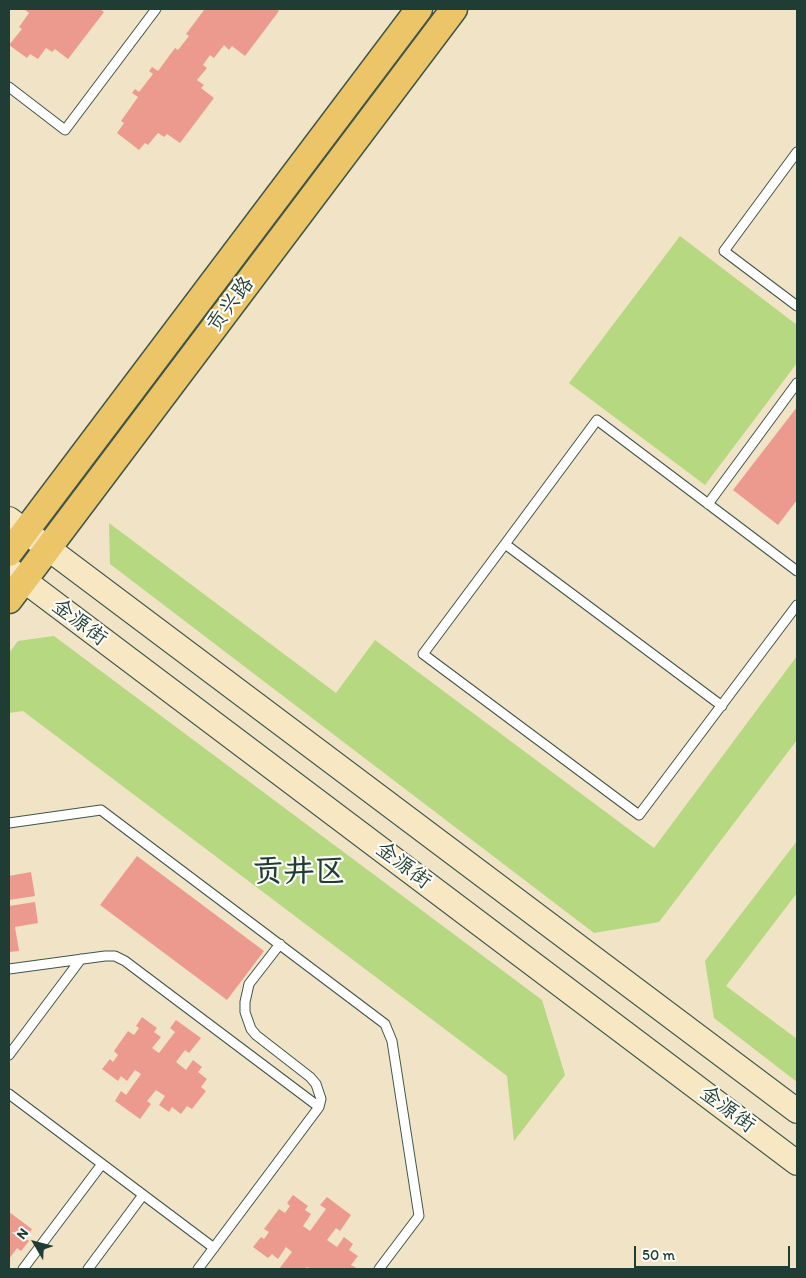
<!DOCTYPE html>
<html>
<head>
<meta charset="utf-8">
<style>
  body { margin:0 }
  #map { position:relative; width:806px; height:1278px; overflow:hidden; background:#f1e3c6; font-family:Itim,sans-serif }
  canvas { display:block }
  .frame { position:absolute; inset:0; border:10px solid #1f3d34; pointer-events:none }
  .north { position:absolute; left:10px; top:1218px; width:50px; height:50px; -webkit-text-stroke:4px #fdfcf7; paint-order:stroke; rotate:307deg; font-size:14px; font-weight:700; line-height:20px; text-align:center; color:#1f3d34 }
  .north::after { content:''; display:block; margin:auto; width:18px; height:22px; background:#1f3d34; clip-path:polygon(50% 0,100% 100%,50% 72%,0 100%) }
  .scale { position:absolute; left:634px; top:1246px; width:156px; height:22px; box-sizing:border-box; border:2px solid #1f3d34; border-top:0; padding-left:6px; font-size:15px; line-height:18px; white-space:nowrap; color:#1f3d34; -webkit-text-stroke:4px #fdfcf7; paint-order:stroke }
</style>
</head>
<body>
<div id="map">
<canvas width="806" height="1278"></canvas>
<div class="frame"></div>
<div class="north">N</div>
<div class="scale">50 m</div>
</div>
<script>
const ctx = document.querySelector('canvas').getContext('2d');
ctx.lineJoin = 'round';
function fill(path, color) { ctx.fillStyle = color; ctx.fill(path, 'evenodd'); }
const poly = rows => new Path2D(rows.map(r => 'M' + r).join(''));
function strokePath(path, color, width, dash) { ctx.strokeStyle = color; ctx.lineWidth = width; ctx.lineCap = dash ? 'butt' : 'round'; ctx.setLineDash(dash || []); ctx.stroke(path); }
function label(font, color, halo, rows, align = 'center') {
  ctx.font = font + ' Itim,"LXGW WenKai TC",sans-serif'; ctx.lineWidth = 4.5; ctx.setLineDash([]); ctx.textBaseline = 'middle'; ctx.strokeStyle = halo; ctx.fillStyle = color; for (const [text, x, y, turn = 0] of rows) {
    ctx.save(); ctx.translate(x, y); ctx.rotate((+turn || 0) * Math.PI / 180); ctx.textAlign = isNaN(turn) ? turn : align; if (halo) ctx.strokeText(text, 0, 0); ctx.fillText(text, 0, 0); ctx.restore();
  }
}
fill(poly([
  [680,236,797,325,797,363,705,485,569,383],
  [109,523,336,693,375,640,654,848,797,656,797,740,659,922,594,933,110,564],
  [54,636,542,1000,565,1075,514,1141,507,1076,23,711,9,713,9,653,18,641],
  [797,841,797,893,726,986,797,1039,797,1082,714,1018,705,961]
]), '#b5d881');
fill(poly([
  [24,9,100,9,104,12,68,59,55,49,52,52,46,48,38,59,30,54,27,58,9,45,22,29,19,27,29,13],
  [202,9,276,9,279,11,245,56,232,46,229,50,224,45,214,58,210,55,203,65,207,68,197,80,204,85,201,88,214,98,180,143,167,134,164,137,158,133,148,145,145,143,139,150,117,133,124,123,121,121,138,97,132,93,135,89,139,92,153,74,149,71,152,67,158,71,175,48,178,50,189,36,186,34,204,10],
  [797,407,797,500,778,525,733,490],
  [137,856,264,951,227,1000,100,905],
  [31,872,35,896,9,900,9,876],
  [35,902,38,923,15,927,19,951,9,952,9,906],
  [142,1017,157,1028,154,1032,161,1037,152,1048,159,1053,175,1032,170,1028,176,1020,201,1038,189,1053,185,1050,176,1062,186,1070,193,1060,202,1067,198,1072,207,1079,201,1087,206,1091,192,1109,187,1106,181,1114,172,1107,169,1112,159,1105,165,1096,156,1090,147,1101,151,1104,140,1119,115,1101,121,1091,126,1095,141,1074,135,1070,127,1081,121,1076,118,1081,102,1069,110,1059,113,1062,118,1055,114,1051,128,1031,134,1035,139,1028,136,1026],
  [293,1195,308,1206,305,1210,311,1214,303,1226,310,1231,326,1209,320,1205,327,1197,351,1215,340,1231,336,1228,327,1240,337,1247,344,1237,353,1244,349,1250,358,1256,351,1265,358,1269,310,1269,307,1267,305,1269,279,1269,292,1252,286,1247,278,1259,272,1254,268,1258,253,1247,261,1237,264,1239,269,1232,264,1229,279,1209,285,1213,290,1206,287,1203],
  [9,1212,32,1229,25,1238,29,1241,21,1251,17,1248,9,1259]
]), '#ed9a8e');
const service = poly([
  [9,87,65,130,156,9],
  [797,152,724,251,797,306],
  [708,504,797,383],
  [505,544,423,654,639,815,797,605],
  [722,706,505,544,597,420,797,571],
  [9,823,101,810,385,1024,392,1041,419,1216,379,1269],
  [9,969,105,956,115,956,125,961,319,1107],
  [9,1055,81,959],
  [9,1094,214,1248],
  [23,1269,102,1164],
  [88,1269,143,1195],
  [198,1269,319,1107,321,1099,316,1084,310,1077,256,1035,251,1029,245,1012,245,1002,249,984,280,944]
]);
const secondary = poly([
  [9,519,797,1111],
  [9,569,797,1163]
]);
const primary = poly([
  [9,553,419,9],
  [9,600,454,9]
]);
strokePath(service, '#3e564a', 11);
strokePath(secondary, '#3e564a', 26);
strokePath(primary, '#3e564a', 29);
strokePath(service, '#fff', 9);
strokePath(secondary, '#f7e8c3', 24);
strokePath(primary, '#ecc569', 26);
label('21px', '#1f3d34', '#fdfcf7', [
  ["贡兴路",231,305,-53],
  ["金源街",79,623,37],
  ["金源街",403,866,37],
  ["金源街",727,1110,37]
]);
label('bold 31px', '#1f3d34', '#fdfcf7', [
  ["贡井区",299,873]
]);
</script>
</body>
</html>
